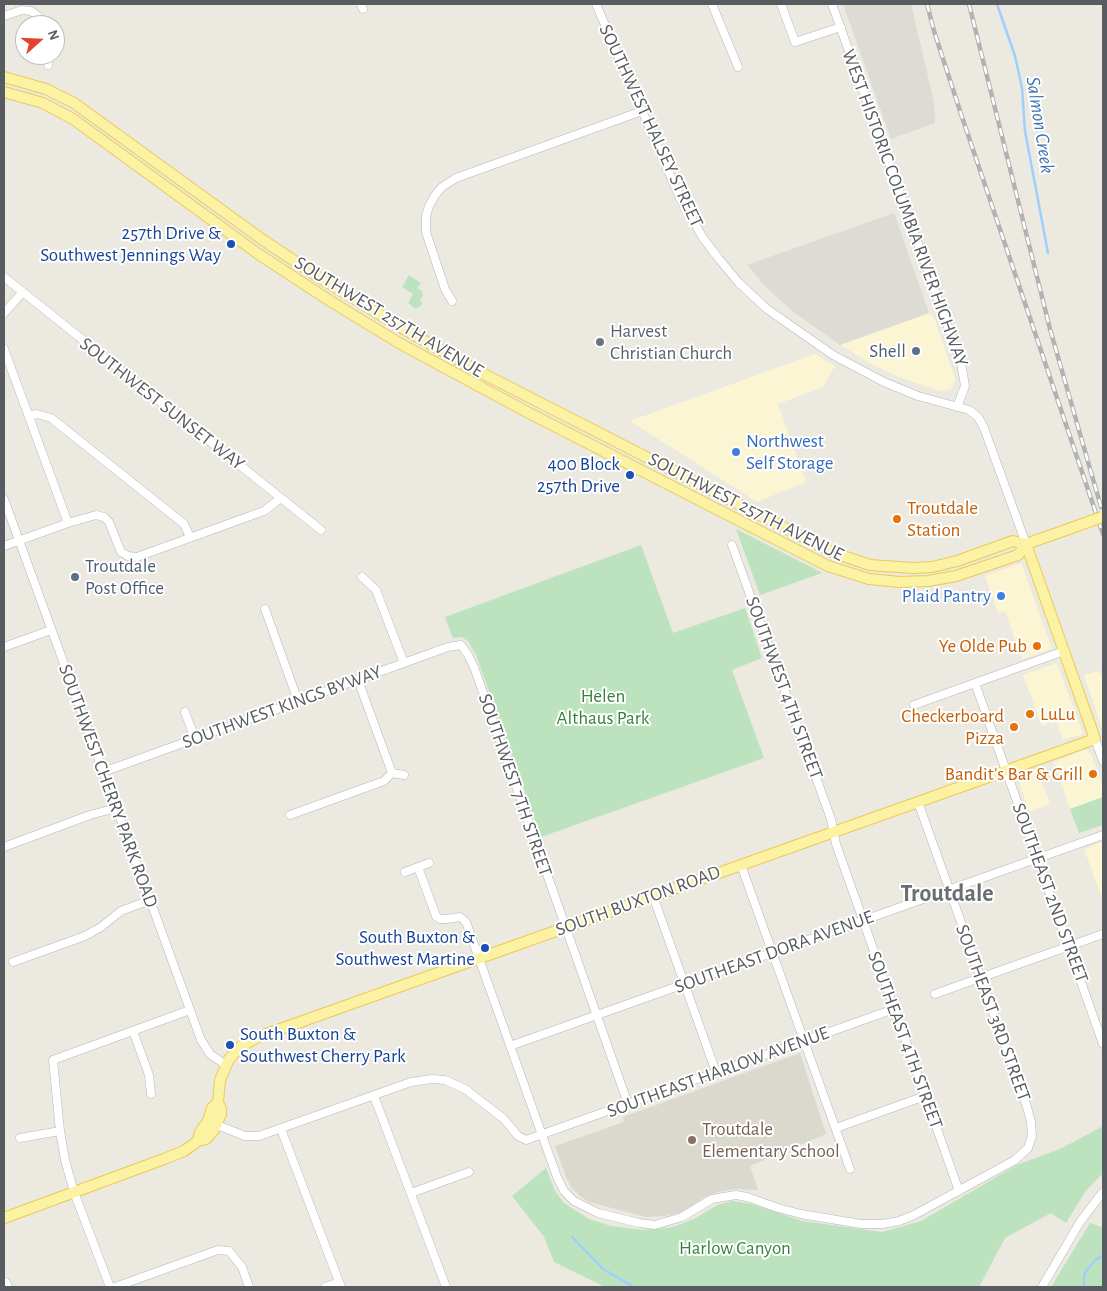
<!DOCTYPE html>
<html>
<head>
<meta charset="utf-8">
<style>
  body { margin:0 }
  #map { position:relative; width:1107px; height:1291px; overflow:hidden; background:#ebe9e0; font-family:"Alegreya Sans",sans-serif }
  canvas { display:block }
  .frame { position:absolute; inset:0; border:5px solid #585c60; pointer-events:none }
  .north { position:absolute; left:15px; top:15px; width:50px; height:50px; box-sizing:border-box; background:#fff; border:1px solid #bcbebf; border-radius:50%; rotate:70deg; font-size:14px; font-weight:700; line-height:20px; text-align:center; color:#585c60 }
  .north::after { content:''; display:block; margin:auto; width:18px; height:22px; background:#e3432e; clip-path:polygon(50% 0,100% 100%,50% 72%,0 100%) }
</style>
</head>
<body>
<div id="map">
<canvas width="1107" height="1291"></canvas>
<div class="frame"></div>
<div class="north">N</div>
</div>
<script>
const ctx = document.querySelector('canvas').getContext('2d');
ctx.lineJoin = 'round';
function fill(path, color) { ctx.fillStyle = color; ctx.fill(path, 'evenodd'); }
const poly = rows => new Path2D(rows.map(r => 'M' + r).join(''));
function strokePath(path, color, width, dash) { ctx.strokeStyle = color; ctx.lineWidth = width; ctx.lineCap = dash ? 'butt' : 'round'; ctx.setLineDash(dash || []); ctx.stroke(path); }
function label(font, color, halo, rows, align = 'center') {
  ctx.font = font + ' "Alegreya Sans",sans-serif'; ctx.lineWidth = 4; ctx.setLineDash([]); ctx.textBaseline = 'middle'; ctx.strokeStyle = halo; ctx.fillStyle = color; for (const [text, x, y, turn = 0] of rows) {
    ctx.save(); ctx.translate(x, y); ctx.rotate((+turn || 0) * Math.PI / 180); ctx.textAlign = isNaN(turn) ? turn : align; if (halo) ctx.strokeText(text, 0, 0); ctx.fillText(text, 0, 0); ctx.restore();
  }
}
fill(poly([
  [929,313,934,318,955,378,953,386,949,390,939,391,899,377,877,367,840,345],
  [815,354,835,366,823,387,778,404,806,482,757,502,630,421],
  [1021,563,1052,649,1022,659,1005,611,998,613,985,576],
  [1057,663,1083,734,1063,740,1056,721,1051,724,1050,722,1042,726,1023,675],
  [1098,671,1103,677,1103,732,1084,675],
  [1086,749,1091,754,1103,787,1103,797,1070,809,1054,762],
  [1037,769,1050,804,1029,812,1017,776],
  [1103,842,1103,901,1084,849]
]), '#fcf5d4');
fill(poly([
  [843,4,911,4,934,102,935,123,891,139],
  [894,213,929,313,840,345,792,311,766,287,747,265]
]), '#dcdbd4');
fill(poly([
  [800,1053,826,1134,750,1166,758,1190,734,1189,718,1192,705,1197,682,1212,665,1216,646,1217,589,1202,580,1196,571,1187,566,1177,555,1146,624,1122,623,1117]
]), '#dbd8ce');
fill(poly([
  [409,275,421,283,417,288,422,291,423,295,420,300,423,304,416,309,408,303,413,294,402,287],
  [736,529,811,567,822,573,760,595],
  [641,545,673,633,745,608,762,658,732,670,764,758,541,837,476,655,468,641,461,637,453,638,445,617],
  [1103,797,1103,825,1079,833,1070,809],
  [1103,1126,1103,1173,1085,1192,1066,1223,1051,1213,1005,1238,979,1287,605,1287,554,1262,544,1237,512,1196,546,1168,555,1191,564,1203,589,1219,611,1226,643,1230,673,1227,694,1219,717,1205,733,1201,752,1204,802,1221,882,1232,921,1221,1017,1165,1062,1148],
  [1090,1223,1101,1227,1103,1224,1103,1287,1051,1287]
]), '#bce3be');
strokePath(poly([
  [997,4,1015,56,1022,88,1025,131,1048,253],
  [572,1237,603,1269,634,1287],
  [1084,1287,1084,1275,1087,1270,1096,1259,1103,1256]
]), '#9fcffc', 2.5);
const minor = poly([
  [361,4,363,9],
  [596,4,680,198,703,238,719,259,739,283,767,309,833,355,884,382,918,396,969,410,978,417,984,428,1026,544],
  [712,4,738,67],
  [781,4,795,42,841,27],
  [832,4,961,363,965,386,957,407],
  [4,16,22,10,31,11,38,16,43,25],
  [48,65,48,55],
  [4,277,321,530],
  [452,301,445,289,426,232,426,216,429,206,436,194,442,187,456,178,642,111],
  [4,313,22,293],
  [4,349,68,523],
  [29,416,37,414,51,418,184,524,190,537],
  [4,499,201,1040,210,1054,226,1065],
  [732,545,831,819,836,844,959,1191],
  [4,546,68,523,96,515,104,517,109,522,121,552,128,556,137,557,264,511,281,498],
  [362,577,376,590,404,663],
  [265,609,298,701],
  [4,647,51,630],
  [358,680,392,773],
  [975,683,1103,1044],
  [914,705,1064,651],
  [185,712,195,739],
  [1095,739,1103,761],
  [103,772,448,647,461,645,468,655,474,667,628,1104],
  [392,773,404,775],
  [290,815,384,781,392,773],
  [4,847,90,815,116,808],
  [741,865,850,1169],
  [418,867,436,916,440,919,446,919,460,917,466,922,557,1177,564,1191,574,1201,598,1213,639,1223,655,1225,682,1217,712,1199,736,1195,747,1197,778,1208,801,1214,861,1224,883,1224,899,1221,914,1215,1015,1160,1028,1148,1032,1136,1031,1122,1027,1107,918,802],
  [405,872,429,863],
  [653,896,716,1072],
  [13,962,85,936,101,927,121,911,150,900],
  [935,994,1103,934],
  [133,1031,149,1075,151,1094],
  [510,1046,1103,835],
  [374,1096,446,1287],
  [217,1125,245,1136,259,1136,411,1082,432,1079,445,1080,465,1089,504,1119,518,1136,526,1140,894,1009],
  [836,1128,925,1096],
  [281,1129,341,1287],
  [20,1138,60,1131],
  [411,1193,469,1172],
  [229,1251,242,1267,249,1287],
  [4,1282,6,1282,8,1287],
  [110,1287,74,1192,65,1160,60,1131,53,1060,190,1010],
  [115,1287,218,1250,229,1251],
  [325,1287,339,1282],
  [1042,1287,1080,1222,1103,1192]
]);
const major = poly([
  [4,77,46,89,74,103,263,240,320,278,402,328,474,369,834,553,870,565,913,568,932,567,957,561,1013,541,1026,544],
  [4,92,43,103,73,119,257,253,327,299,399,343,529,413,828,566,869,579,900,582,928,581,956,576,1018,555,1026,544],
  [1026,544,1063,531],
  [198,1141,200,1132,208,1121,212,1108,218,1102],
  [4,1218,164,1159,184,1151,198,1141,206,1139,214,1130,221,1114,221,1109,218,1102,220,1080,229,1059,241,1046,258,1037,1095,739,1026,544]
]);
strokePath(minor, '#b5b7bc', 9);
strokePath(major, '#ecc957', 12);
strokePath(minor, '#fff', 8);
strokePath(major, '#fcf2a4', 10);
const rail = poly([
  [927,4,934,31,962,117,1103,534],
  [969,4,1050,329,1101,507]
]);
strokePath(rail, '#b1b2b2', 4.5);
strokePath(rail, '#fff', 2.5, [8]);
const majorBridge = poly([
  [1063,531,1102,517]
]);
strokePath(majorBridge, '#ecc957', 12, []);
strokePath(majorBridge, '#fcf2a4', 10);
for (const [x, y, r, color] of [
  [231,244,5,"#1a4fb4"],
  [600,342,5,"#6b7280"],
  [916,351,5,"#5c6f8a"],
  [736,452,5,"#3f7fe0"],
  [630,475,5,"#1a4fb4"],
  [897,519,5,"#e8710a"],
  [75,577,5,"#5c6f8a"],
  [1001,596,5,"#3f7fe0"],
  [1037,646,5,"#e8710a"],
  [1030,714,5,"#e8710a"],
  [1014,727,5,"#e8710a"],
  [1093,774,5,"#e8710a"],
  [485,948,5,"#1a4fb4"],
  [230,1045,5,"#1a4fb4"],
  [692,1140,5,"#8d6e63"]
]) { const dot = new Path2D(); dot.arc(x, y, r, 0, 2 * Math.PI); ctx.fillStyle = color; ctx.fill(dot); strokePath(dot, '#fff', 2); }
label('19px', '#585c60', '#fff', [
  ["SOUTHWEST HALSEY STREET",651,126,65],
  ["WEST HISTORIC COLUMBIA RIVER HIGHWAY",905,208,70],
  ["SOUTHWEST 257TH AVENUE",389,317,31],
  ["SOUTHWEST SUNSET WAY",162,404,38],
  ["SOUTHWEST 257TH AVENUE",746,507,27],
  ["SOUTHWEST 4TH STREET",784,688,70],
  ["SOUTHWEST KINGS BYWAY",282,707,-20],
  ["SOUTHWEST 7TH STREET",515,785,71],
  ["SOUTHWEST CHERRY PARK ROAD",108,786,70],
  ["SOUTHEAST 2ND STREET",1050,893,70],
  ["SOUTH BUXTON ROAD",638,901,-20],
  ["SOUTHEAST DORA AVENUE",774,952,-20],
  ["SOUTHEAST 3RD STREET",993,1013,70],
  ["SOUTHEAST 4TH STREET",905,1040,70],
  ["SOUTHEAST HARLOW AVENUE",718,1072,-20]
]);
label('19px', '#164399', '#fff', [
  ["257th Drive &",221,233],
  ["Southwest Jennings Way",221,255],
  ["400 Block",620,464],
  ["257th Drive",620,486],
  ["South Buxton &",475,937],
  ["Southwest Martine",475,959],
  ["South Buxton &",240,1034,"left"],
  ["Southwest Cherry Park",240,1056,"left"]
], 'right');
label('19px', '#5b616d', '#fff', [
  ["Harvest",610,331],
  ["Christian Church",610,353]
], 'left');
label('19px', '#4e5e75', '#fff', [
  ["Shell",906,351],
  ["Troutdale",85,566,"left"],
  ["Post Office",85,588,"left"]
], 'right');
label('19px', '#366cbe', '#fff', [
  ["Northwest",746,441],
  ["Self Storage",746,463],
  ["Plaid Pantry",991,596,"right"]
], 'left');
label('19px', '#c56008', '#fff', [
  ["Troutdale",907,508,"left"],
  ["Station",907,530,"left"],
  ["Ye Olde Pub",1027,646],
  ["LuLu",1040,714,"left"],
  ["Checkerboard",1004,716],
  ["Pizza",1004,738],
  ["Bandit's Bar & Grill",1083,774]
], 'right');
label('19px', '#36823d', '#fff', [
  ["Helen",603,696],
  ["Althaus Park",603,718],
  ["Harlow Canyon",735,1248]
]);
label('19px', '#785e54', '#fff', [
  ["Troutdale",702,1129],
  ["Elementary School",702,1151]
], 'left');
label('italic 20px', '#4075b5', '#fff', [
  ["Salmon Creek",1040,125,81]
]);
label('bold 24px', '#6a6e72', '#fff', [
  ["Troutdale",947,894]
]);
</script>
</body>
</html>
